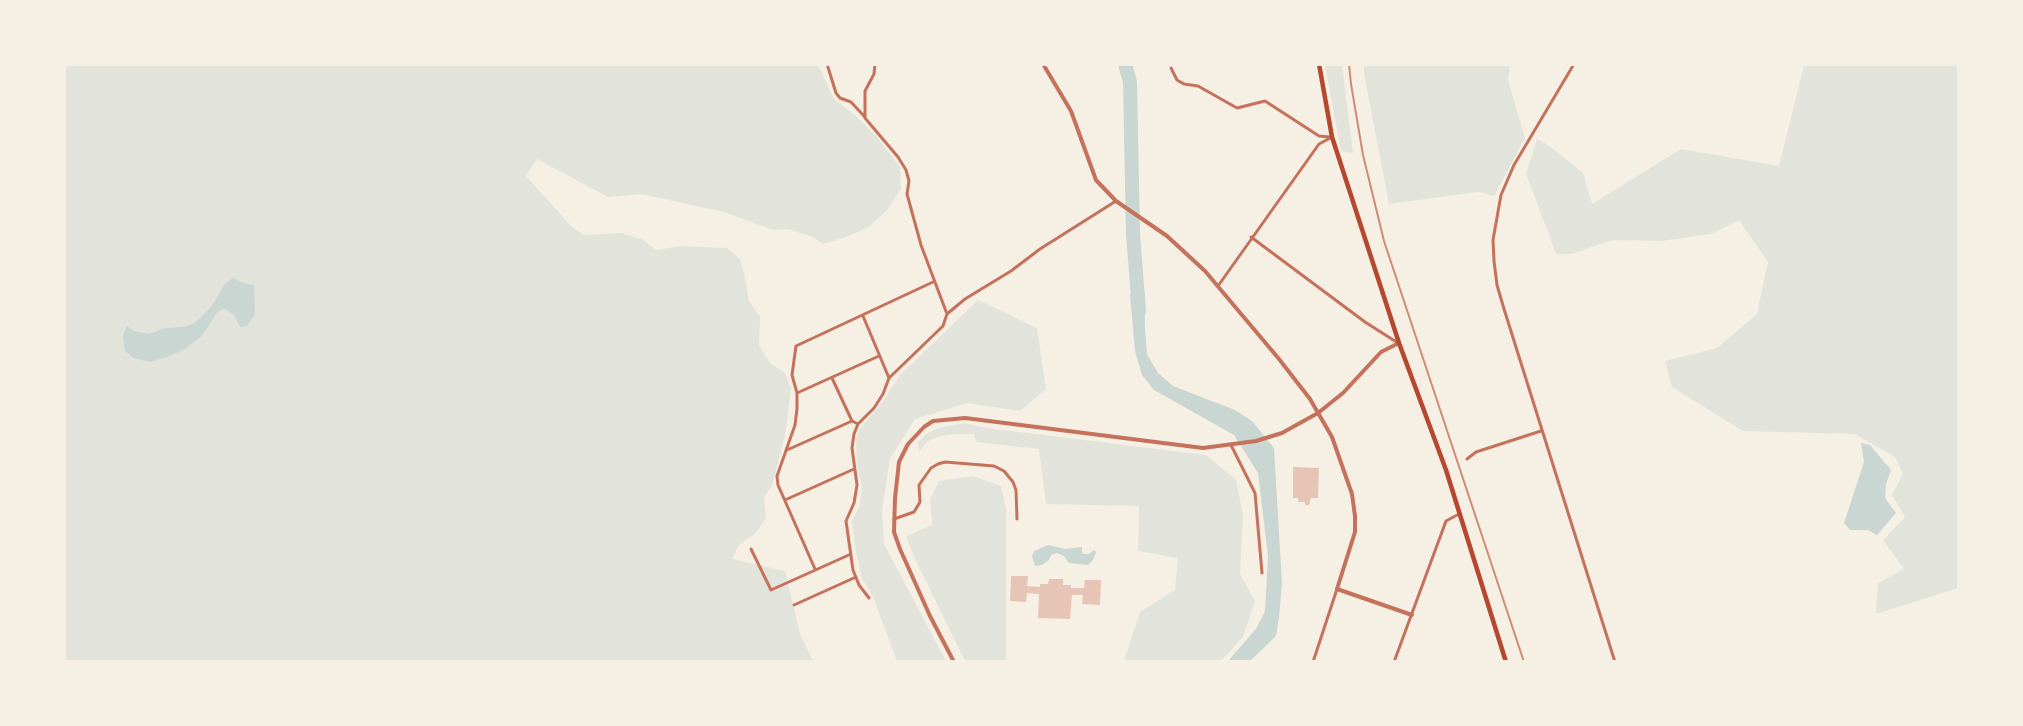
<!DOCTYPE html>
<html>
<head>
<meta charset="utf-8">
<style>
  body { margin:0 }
  #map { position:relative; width:2023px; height:726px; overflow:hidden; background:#f6efe4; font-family:"Public Sans",sans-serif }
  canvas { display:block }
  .frame { position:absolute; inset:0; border:66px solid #f6efe4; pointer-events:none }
</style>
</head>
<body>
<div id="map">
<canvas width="2023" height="726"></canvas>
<div class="frame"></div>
</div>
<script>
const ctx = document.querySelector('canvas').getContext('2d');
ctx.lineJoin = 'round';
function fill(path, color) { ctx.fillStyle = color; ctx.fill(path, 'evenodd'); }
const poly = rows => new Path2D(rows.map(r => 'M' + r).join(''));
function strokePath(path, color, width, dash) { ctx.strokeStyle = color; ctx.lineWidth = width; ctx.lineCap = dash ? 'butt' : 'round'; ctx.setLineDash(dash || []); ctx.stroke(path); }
fill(poly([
  [64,65,818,65,834,99,856,116,877,137,900,167,901,189,887,210,869,227,846,237,823,244,813,237,788,229,773,230,724,212,641,194,608,197,537,159,526,176,572,227,584,235,622,233,643,240,656,250,681,246,727,248,740,259,745,277,749,301,760,317,759,345,770,363,785,373,791,389,785,435,772,486,764,497,766,518,756,533,739,545,732,559,785,571,800,634,813,661,65,661],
  [1325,65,1342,65,1353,153,1341,151],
  [1364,65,1510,65,1508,80,1525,138,1494,196,1478,192,1389,204,1364,74],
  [1804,65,1958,65,1958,588,1876,614,1878,583,1904,569,1883,540,1905,517,1892,495,1903,474,1895,457,1855,434,1743,431,1672,387,1665,361,1717,348,1757,314,1768,262,1739,220,1711,234,1661,241,1612,240,1572,254,1556,254,1526,174,1537,139,1548,145,1583,173,1592,204,1681,149,1779,166],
  [978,300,1037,328,1046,389,1020,411,967,403,915,419,890,458,882,511,884,544,946,661,897,661,872,594,862,579,856,552,852,521,860,505,862,485,857,468,856,439,859,430,883,401,901,374],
  [964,423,987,428,1206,455,1236,480,1243,515,1240,574,1255,601,1243,637,1221,661,1124,661,1140,612,1175,590,1178,558,1138,551,1139,506,1046,504,1039,449,976,442,974,434,955,434,940,436,928,441,919,452,918,442,929,432,943,427],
  [973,476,1001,486,1006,509,1006,661,965,661,915,559,906,536,932,525,930,499,939,481]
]), '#e2e4dc');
fill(poly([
  [233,278,243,283,254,285,255,314,247,326,240,327,234,315,225,309,218,311,202,336,185,349,167,357,150,362,133,358,125,351,123,336,127,326,134,331,149,334,165,328,184,327,195,323,211,307,225,284],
  [1130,294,1145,295,1145,329,1147,354,1158,373,1173,386,1235,410,1252,421,1274,448,1282,584,1279,617,1276,636,1250,661,1228,661,1256,629,1265,611,1268,556,1258,473,1234,435,1154,390,1142,375,1135,351],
  [1861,443,1870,445,1891,470,1886,484,1885,498,1896,513,1877,535,1868,530,1850,530,1844,523,1864,462],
  [1048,545,1065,549,1082,547,1082,553,1084,554,1089,554,1094,550,1096,552,1093,560,1088,565,1069,563,1064,556,1057,553,1051,555,1049,560,1042,565,1035,566,1032,556,1034,551]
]), '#c9d6d2');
strokePath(poly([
  [1125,64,1130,82,1133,234,1139,311]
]), '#c9d6d2', 14);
fill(poly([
  [1293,467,1319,468,1318,498,1311,498,1309,505,1305,505,1305,502,1298,502,1298,498,1293,498],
  [1011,576,1028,576,1027,586,1040,587,1040,584,1048,584,1049,579,1063,579,1063,585,1071,585,1071,588,1084,588,1085,580,1101,580,1100,605,1082,604,1083,595,1072,595,1070,619,1038,618,1039,594,1027,593,1026,602,1010,601]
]), '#e6c5b7');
strokePath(poly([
  [827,64,836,93,840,98,851,102,864,116],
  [875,64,874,74,865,91,865,118,898,157,906,170,909,181,907,194,921,245,947,314,965,299,1011,271,1040,249,1116,201],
  [1574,64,1514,165,1501,195,1493,240,1494,261,1497,285,1504,309,1615,662],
  [1171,68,1177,80,1184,84,1198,86,1237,108,1265,101,1319,136,1330,137],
  [1251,237,1365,322,1398,343],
  [1218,286,1319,144,1332,137],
  [863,316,889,378],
  [832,378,852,421],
  [797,393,879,356],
  [1231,445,1255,493,1262,573],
  [787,450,852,421,858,424],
  [1467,459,1476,452,1541,431],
  [785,500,854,469],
  [894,519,914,512,920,502,919,485,931,468,938,464,945,462,994,466,1004,471,1013,482,1016,490,1017,519],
  [751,549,771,590,851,554],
  [815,569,778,485,777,476,795,425,797,409,797,393,792,375,796,346,933,282],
  [869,598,859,585,853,570,846,521,854,503,857,485,852,448,854,434,858,424,874,408,883,394,889,378,943,326,947,314],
  [794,605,856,577],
  [1313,662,1337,589],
  [1394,662,1446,521,1459,514]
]), '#c5725c', 3);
strokePath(poly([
  [1043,64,1071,111,1096,180,1116,201,1167,236,1205,271,1279,359,1310,399,1332,437,1352,494,1355,516,1355,532,1337,589,1412,615],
  [954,662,930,616,900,549,894,532,895,498,899,462,908,444,924,427,933,421,965,418,1203,448,1256,441,1282,433,1318,413,1343,393,1381,352,1399,343]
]), '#c5725c', 4);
strokePath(poly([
  [1319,64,1332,137,1399,343,1446,470,1506,662]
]), '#b5482f', 4.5);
strokePath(poly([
  [1349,64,1351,84,1363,155,1384,241,1524,662]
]), '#cf8b77', 2);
</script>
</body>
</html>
